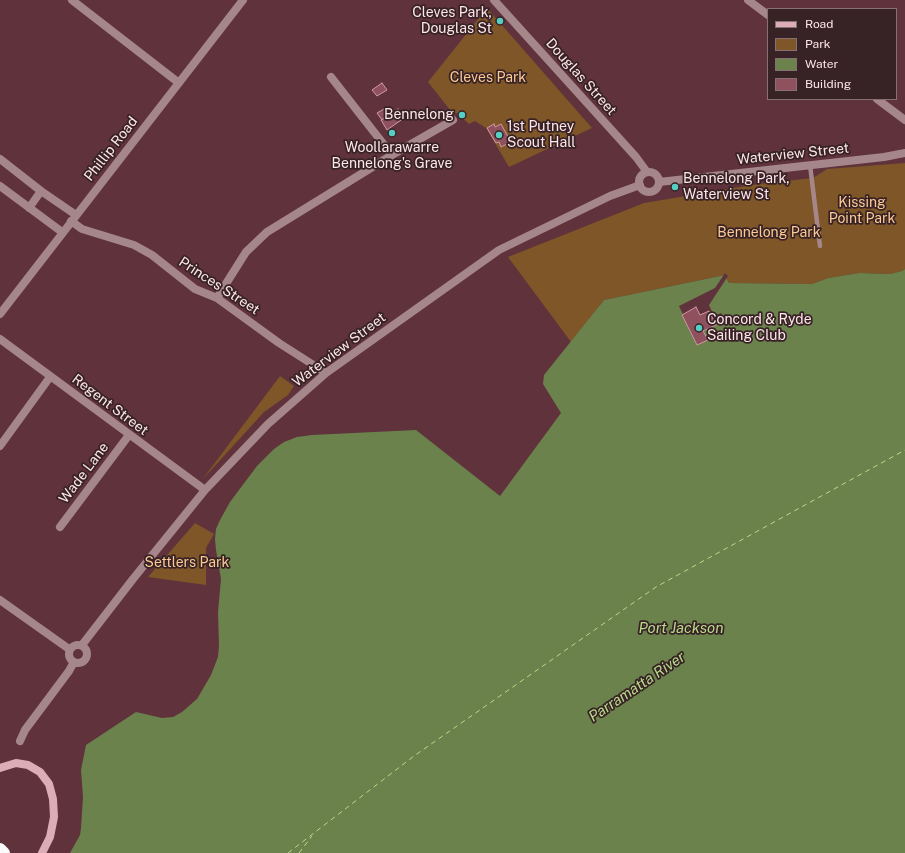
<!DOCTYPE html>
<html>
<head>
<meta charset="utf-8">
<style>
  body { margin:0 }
  #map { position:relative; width:905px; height:853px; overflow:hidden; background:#60323c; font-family:"Public Sans",sans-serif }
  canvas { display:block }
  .legend { position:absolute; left:767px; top:8px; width:130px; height:92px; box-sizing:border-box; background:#372226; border:1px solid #877074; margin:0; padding:5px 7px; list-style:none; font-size:12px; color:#fee6e9 }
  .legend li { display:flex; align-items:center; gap:8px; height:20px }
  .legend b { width:20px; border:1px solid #877074 }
</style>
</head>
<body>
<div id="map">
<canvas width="905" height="853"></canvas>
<ul class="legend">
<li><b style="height:5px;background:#dcadb4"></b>Road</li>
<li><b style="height:11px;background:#7e5627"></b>Park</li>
<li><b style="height:11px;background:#6b824c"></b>Water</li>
<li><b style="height:11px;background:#8e515d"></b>Building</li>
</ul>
</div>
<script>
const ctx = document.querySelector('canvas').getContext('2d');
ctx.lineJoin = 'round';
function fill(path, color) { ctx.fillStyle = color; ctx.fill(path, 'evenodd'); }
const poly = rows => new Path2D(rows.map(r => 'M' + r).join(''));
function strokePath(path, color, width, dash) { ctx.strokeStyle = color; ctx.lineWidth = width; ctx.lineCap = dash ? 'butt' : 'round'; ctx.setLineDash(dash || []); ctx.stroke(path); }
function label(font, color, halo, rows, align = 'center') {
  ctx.font = font + ' "Public Sans",sans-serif'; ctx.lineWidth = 3.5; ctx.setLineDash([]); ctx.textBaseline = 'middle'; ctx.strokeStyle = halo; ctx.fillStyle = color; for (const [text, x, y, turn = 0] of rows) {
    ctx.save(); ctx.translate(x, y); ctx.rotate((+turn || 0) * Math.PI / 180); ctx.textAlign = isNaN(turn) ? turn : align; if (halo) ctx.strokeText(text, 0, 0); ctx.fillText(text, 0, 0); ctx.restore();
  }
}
fill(poly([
  [487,8,592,128,509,167,486,128,475,121,469,124,458,114,450,110,428,82],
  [905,163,905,269,902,271,890,274,859,273,828,278,812,284,729,283,725,275,604,300,571,342,508,257,644,203,758,184,813,178,827,169],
  [280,376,294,386,288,395,264,412,202,480],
  [195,523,214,534,206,548,206,585,148,577]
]), '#7e5627');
fill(poly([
  [905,269,905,853,70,853,80,835,81,828,83,797,81,770,86,745,136,712,162,718,173,717,182,712,197,699,211,675,218,657,219,646,218,612,221,579,216,550,215,539,216,529,220,520,230,502,257,466,274,449,284,442,297,437,312,435,416,430,500,496,561,413,543,384,544,375,604,300,725,275,729,283,812,284,828,278,859,273,890,274,902,271]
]), '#6b824c');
fill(poly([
  [725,273,728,276,709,305,714,316,721,313,723,319,716,323,716,325,703,331,708,340,697,345,679,306,715,288]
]), '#60323c');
strokePath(poly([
  [288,853,414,756,656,587,905,450],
  [299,853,312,836]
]), '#b8da89', 1, [5, 4]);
const building = poly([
  [382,83,387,90,377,96,372,90,382,83],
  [384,109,388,115,382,120,377,113,384,109],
  [398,109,404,118,387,130,381,120,398,109],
  [494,124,495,127,501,124,511,142,501,147,499,142,496,143,487,128,494,124],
  [696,307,700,315,709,311,716,325,703,331,708,340,697,345,682,315,696,307]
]);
fill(building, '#8e515d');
strokePath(building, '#d099a3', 1);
strokePath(poly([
  [810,165,820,246]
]), '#a5878b', 4.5);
strokePath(poly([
  [72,0,179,83],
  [494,0,636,157,647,172],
  [748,0,768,15],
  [331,77,392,155],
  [877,99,905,120],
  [0,159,41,191,76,215],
  '639 182a10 10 0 1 1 20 0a10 10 0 1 1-20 0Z',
  [659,182,884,157,905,153],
  [0,186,62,232],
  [29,208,41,191],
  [71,221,82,229,134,245,152,255,195,289,217,298,279,343,326,373],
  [217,298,246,252,267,232,392,155,453,120],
  [0,314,243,0],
  [0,339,205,490],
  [0,446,50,377],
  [60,527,129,435],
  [0,600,69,649],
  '69 654a9 9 0 1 1 18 0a9 9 0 1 1-18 0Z',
  [82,645,133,579,205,490,268,424,326,373,499,250,610,196,640,185],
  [20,741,25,730,69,671,74,662]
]), '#a5878b', 8);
strokePath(poly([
  [0,768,16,763,28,765,40,772,49,784,53,799,54,817,50,837,42,853]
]), '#dcadb4', 8);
strokePath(poly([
  [0,849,4,853]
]), '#fafafa', 12);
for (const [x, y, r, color] of [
  [500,21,4,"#56cec3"],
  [462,115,4,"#56cec3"],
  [392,133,4,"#56cec3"],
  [499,135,4,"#56cec3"],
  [675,187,4,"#56cec3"],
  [699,328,4,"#56cec3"]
]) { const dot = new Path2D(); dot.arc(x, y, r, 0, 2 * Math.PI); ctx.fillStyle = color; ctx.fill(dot); strokePath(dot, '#372226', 1.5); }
label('14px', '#fee6e9', '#372226', [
  ["Cleves Park,",492,13,"right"],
  ["Douglas St",492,29,"right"],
  ["Bennelong",454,115,"right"],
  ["1st Putney",507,127],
  ["Scout Hall",507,143],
  ["Woollarawarre",392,148,"center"],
  ["Bennelong's Grave",392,164,"center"],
  ["Bennelong Park,",683,179],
  ["Waterview St",683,195],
  ["Concord & Ryde",707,320],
  ["Sailing Club",707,336]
], 'left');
label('14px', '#fee6e9', '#372226', [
  ["Douglas Street",581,77,48],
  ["Phillip Road",111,149,-52],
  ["Waterview Street",793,154,-6],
  ["Princes Street",219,286,33],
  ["Waterview Street",339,350,-37],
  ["Regent Street",110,405,37],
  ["Wade Lane",84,473,-53]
]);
label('14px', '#fdca94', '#372226', [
  ["Cleves Park",488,78],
  ["Kissing",862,203],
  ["Point Park",862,219],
  ["Bennelong Park",769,233],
  ["Settlers Park",187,563]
]);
label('italic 15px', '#b8da89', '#372226', [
  ["Port Jackson",681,628],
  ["Parramatta River",637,687,-34]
]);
</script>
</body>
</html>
